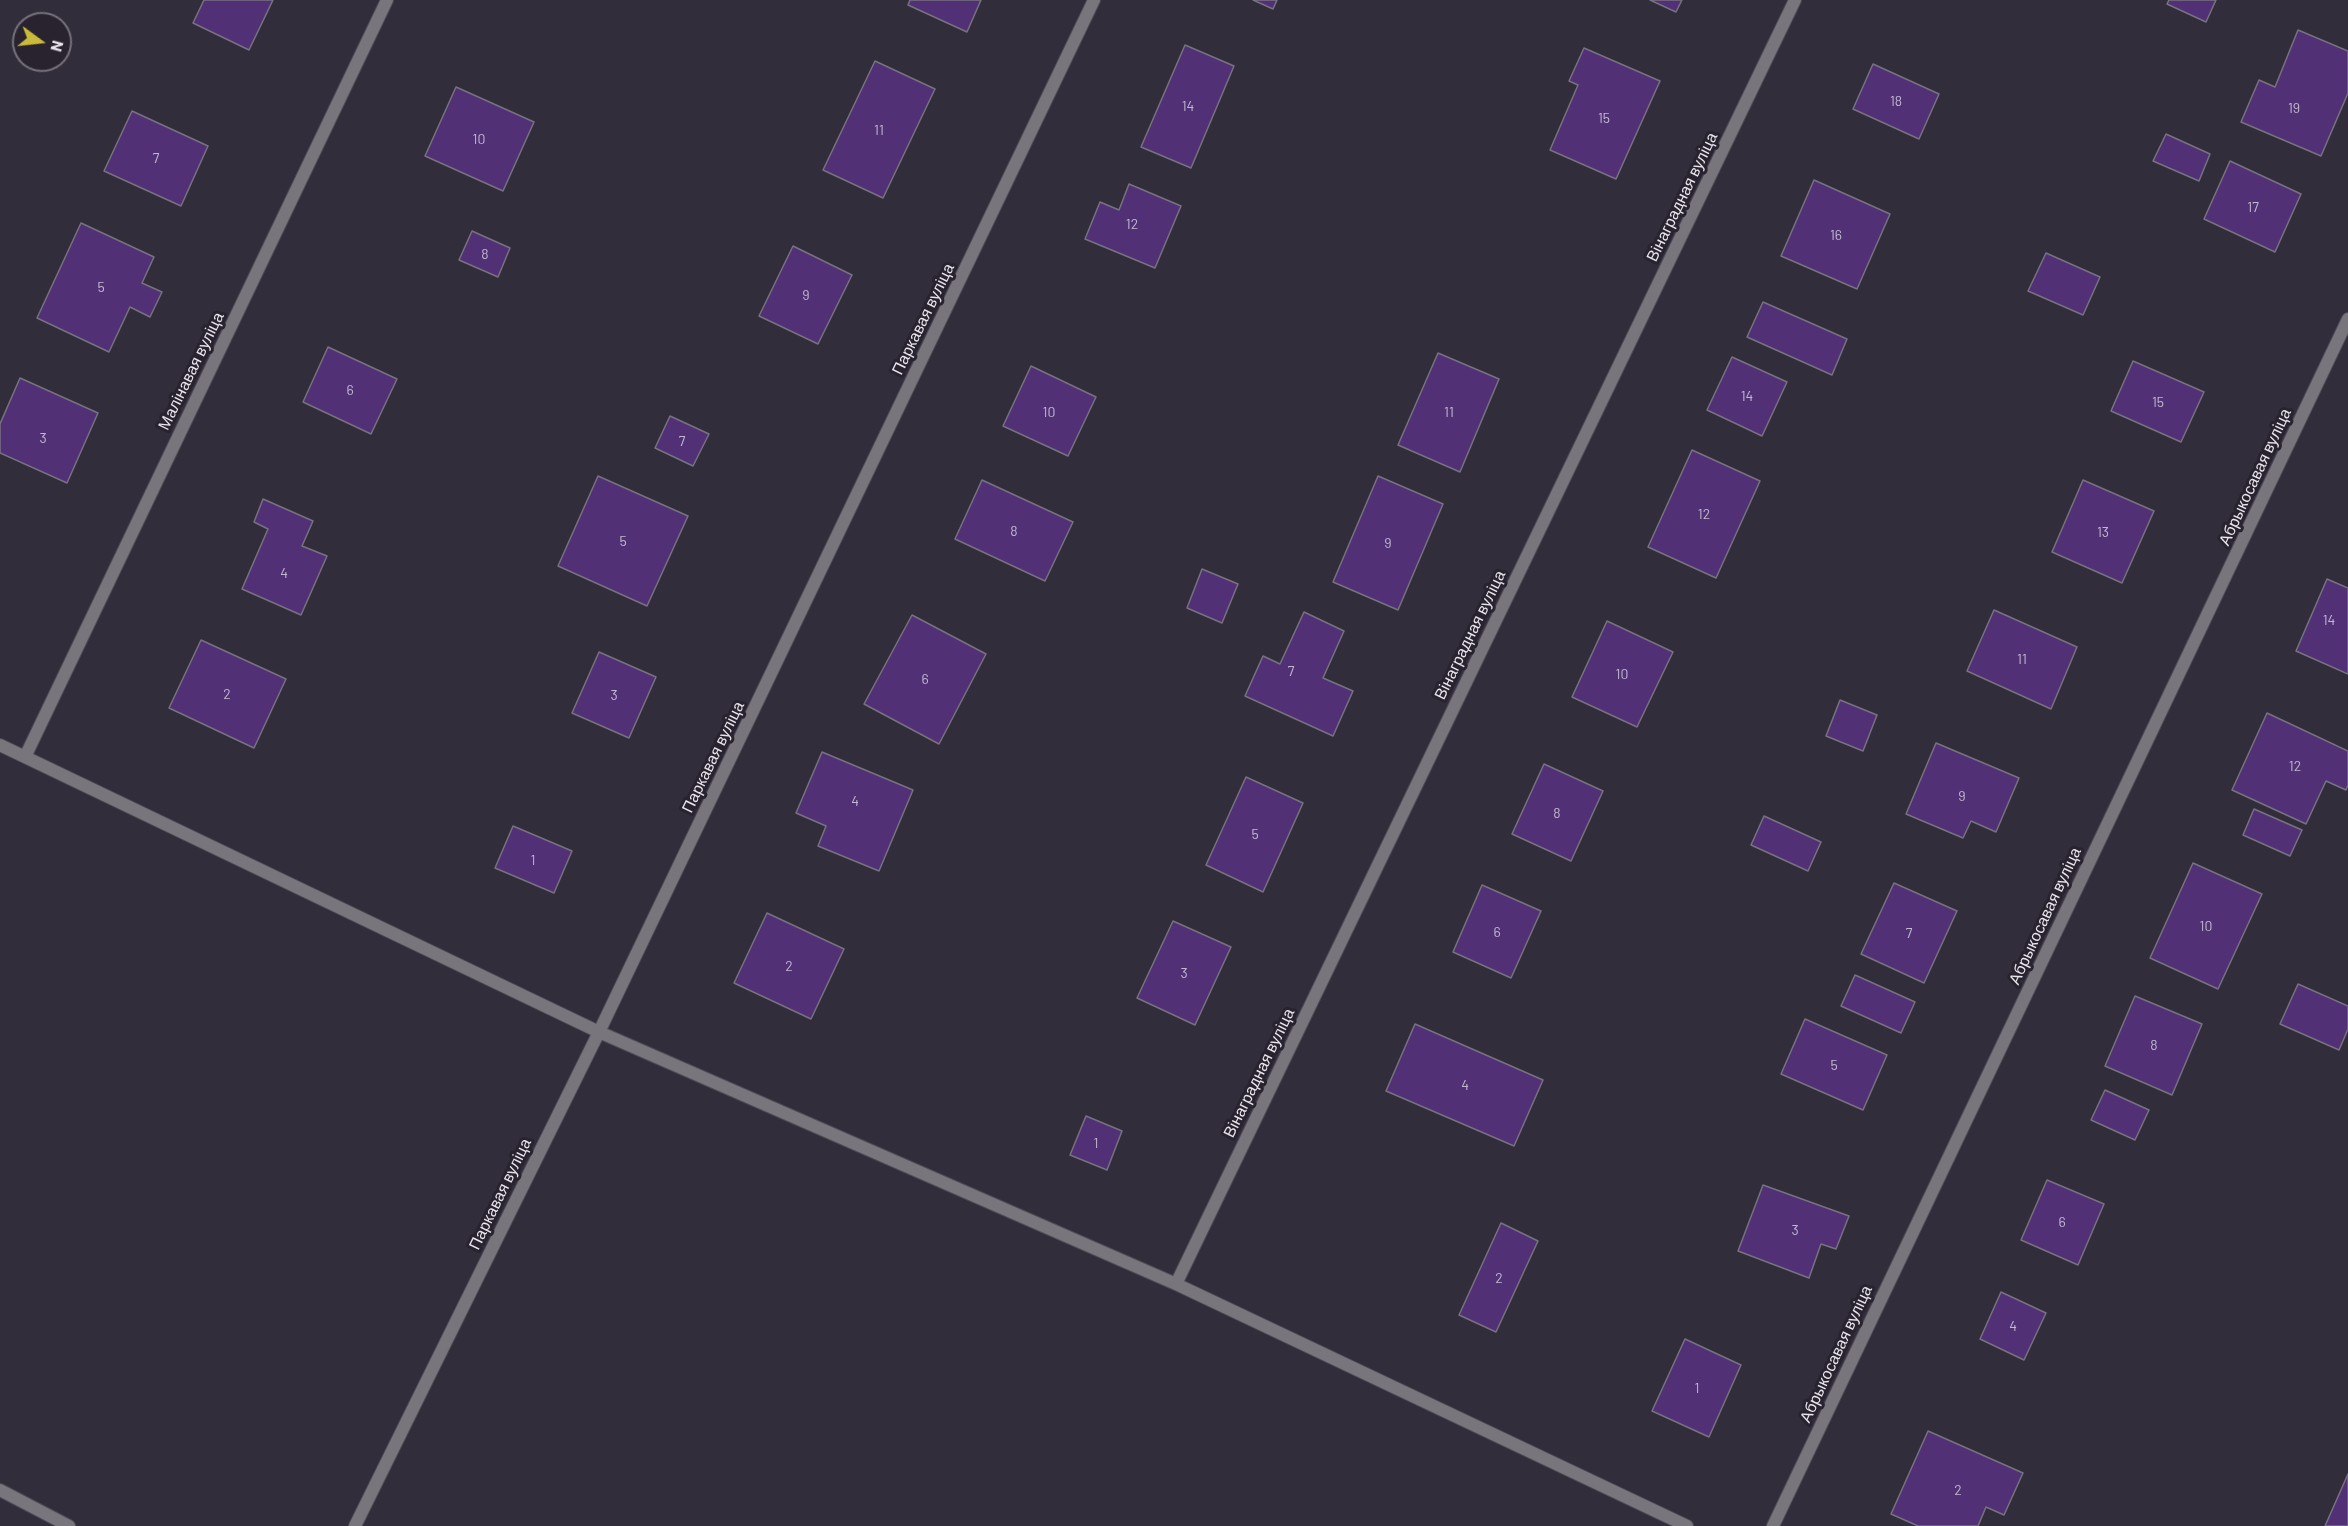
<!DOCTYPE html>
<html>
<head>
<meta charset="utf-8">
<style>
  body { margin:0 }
  #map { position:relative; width:2348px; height:1526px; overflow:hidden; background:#322d3a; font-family:Barlow,sans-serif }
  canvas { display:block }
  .north { position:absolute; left:12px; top:12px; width:60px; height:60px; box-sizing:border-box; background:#28232f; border:2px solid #75717b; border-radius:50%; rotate:105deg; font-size:16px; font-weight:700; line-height:24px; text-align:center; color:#e8e5ed }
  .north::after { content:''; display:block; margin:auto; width:21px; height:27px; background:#caba3a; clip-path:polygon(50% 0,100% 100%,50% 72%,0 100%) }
</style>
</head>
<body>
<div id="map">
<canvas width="2348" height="1526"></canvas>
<div class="north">N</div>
</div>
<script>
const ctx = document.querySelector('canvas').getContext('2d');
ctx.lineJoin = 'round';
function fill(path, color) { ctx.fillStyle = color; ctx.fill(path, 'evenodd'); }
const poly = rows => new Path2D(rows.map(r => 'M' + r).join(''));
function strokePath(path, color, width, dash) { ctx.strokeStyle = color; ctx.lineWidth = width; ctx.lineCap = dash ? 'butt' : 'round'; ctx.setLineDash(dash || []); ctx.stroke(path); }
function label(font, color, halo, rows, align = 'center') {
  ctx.font = font + ' Barlow,sans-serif'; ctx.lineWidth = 6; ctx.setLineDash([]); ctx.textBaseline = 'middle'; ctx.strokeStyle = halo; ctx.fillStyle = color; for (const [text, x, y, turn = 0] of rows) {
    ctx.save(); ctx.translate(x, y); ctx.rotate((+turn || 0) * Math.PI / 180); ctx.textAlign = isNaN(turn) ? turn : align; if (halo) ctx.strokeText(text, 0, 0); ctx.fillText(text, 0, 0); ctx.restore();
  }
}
const building = poly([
  [204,0,273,0,249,50,193,23,204,0],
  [910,0,981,0,967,32,908,5,910,0],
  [1253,0,1277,0,1273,9,1253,0],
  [1650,0,1682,0,1676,12,1650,0],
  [2169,0,2216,0,2206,22,2167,4,2169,0],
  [2298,30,2348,51,2348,93,2321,156,2241,122,2259,80,2275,87,2298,30],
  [1185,45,1234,66,1191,168,1141,147,1185,45],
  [1584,48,1660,81,1616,179,1550,150,1578,85,1569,81,1584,48],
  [875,61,935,89,883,198,823,170,875,61],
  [1873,64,1939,94,1919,139,1853,109,1873,64],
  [456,87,534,122,503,191,425,156,456,87],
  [132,111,208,146,181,206,104,171,132,111],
  [2166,134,2210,154,2199,181,2153,161,2166,134],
  [2230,161,2301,194,2275,252,2204,219,2230,161],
  [1814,180,1890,214,1857,289,1781,256,1814,180],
  [1129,184,1181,206,1155,268,1085,239,1100,202,1119,210,1129,184],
  [81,223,154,257,142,283,162,292,150,317,130,307,109,352,37,318,81,223],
  [472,231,510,248,498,277,459,260,472,231],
  [793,246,852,275,818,344,759,316,793,246],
  [2046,253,2100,277,2083,315,2028,291,2046,253],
  [1763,302,1847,339,1832,375,1747,337,1763,302],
  [328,347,397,379,371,434,303,402,328,347],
  [1438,353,1499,379,1460,472,1398,445,1438,353],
  [1732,357,1787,382,1762,436,1707,410,1732,357],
  [2133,361,2204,392,2181,442,2111,411,2133,361],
  [1031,366,1096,397,1068,456,1003,426,1031,366],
  [20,378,98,413,67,483,0,453,0,424,20,378],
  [670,416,709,434,693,466,655,448,670,416],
  [1692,450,1760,481,1716,578,1648,547,1692,450],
  [598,476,688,516,647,606,558,566,598,476],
  [1378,476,1443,504,1398,610,1333,582,1378,476],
  [982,480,1073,522,1045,581,955,539,982,480],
  [2083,480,2154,511,2122,583,2052,552,2083,480],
  [263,499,313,521,302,546,327,556,301,615,242,589,268,529,254,522,263,499],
  [1202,569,1238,584,1222,623,1187,608,1202,569],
  [2327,579,2348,588,2348,674,2296,651,2327,579],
  [1994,610,2077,647,2051,709,1967,671,1994,610],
  [1304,612,1344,631,1323,678,1353,691,1333,736,1245,696,1263,656,1280,664,1304,612],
  [912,615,986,654,939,744,864,704,912,615],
  [1607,621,1673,652,1637,727,1572,697,1607,621],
  [201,640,286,679,254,748,169,708,201,640],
  [599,652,656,677,629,738,572,713,599,652],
  [1840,700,1877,715,1863,751,1826,736,1840,700],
  [2267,713,2348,751,2348,785,2346,790,2326,781,2306,824,2232,790,2267,713],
  [1936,743,2019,778,1996,832,1971,821,1963,838,1906,814,1936,743],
  [822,752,913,790,879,871,818,846,826,826,796,813,822,752],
  [1544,764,1603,791,1571,861,1512,834,1544,764],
  [1246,777,1303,803,1263,892,1206,865,1246,777],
  [2254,809,2302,830,2290,856,2243,835,2254,809],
  [1764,816,1821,842,1808,871,1751,845,1764,816],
  [513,826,572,851,554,893,495,868,513,826],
  [2193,863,2262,894,2218,989,2150,958,2193,863],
  [1894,883,1957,911,1924,983,1861,954,1894,883],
  [1482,885,1541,911,1511,978,1453,952,1482,885],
  [767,913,844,949,811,1019,734,983,767,913],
  [1173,921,1231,947,1195,1025,1137,998,1173,921],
  [1855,975,1915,1002,1901,1033,1841,1006,1855,975],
  [2298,984,2348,1006,2348,1029,2339,1050,2280,1024,2298,984],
  [2135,996,2202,1024,2172,1095,2105,1066,2135,996],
  [1805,1019,1887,1055,1863,1110,1781,1074,1805,1019],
  [1415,1024,1543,1080,1514,1146,1386,1091,1415,1024],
  [2105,1090,2149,1110,2135,1140,2091,1120,2105,1090],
  [1086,1116,1122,1131,1107,1170,1070,1155,1086,1116],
  [2047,1180,2104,1204,2078,1265,2021,1240,2047,1180],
  [1763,1185,1849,1216,1836,1249,1821,1244,1809,1278,1738,1251,1763,1185],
  [1501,1223,1538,1241,1496,1332,1459,1315,1501,1223],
  [2001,1292,2046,1313,2024,1360,1980,1339,2001,1292],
  [1685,1339,1741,1365,1709,1437,1652,1411,1685,1339],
  [1928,1431,2023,1473,2004,1515,1986,1507,1978,1526,1918,1526,1891,1514,1928,1431],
  [2348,1474,2348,1526,2325,1526,2348,1474]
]);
fill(building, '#513076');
strokePath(building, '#777280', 1.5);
const street = poly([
  [0,745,599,1032,1176,1284,1687,1526],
  [25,757,387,0],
  [1176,1284,1795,0],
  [0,1490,69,1526],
  [355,1526,599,1032,1094,0],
  [1773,1526,2348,319]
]);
strokePath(street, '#4f4a57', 14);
strokePath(street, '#78767c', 12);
label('14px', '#c2b8cf', null, [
  ["18",1896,101],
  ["14",1188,106],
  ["19",2294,108],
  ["15",1604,118],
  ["11",879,130],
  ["10",479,139],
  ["7",156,158],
  ["17",2253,207],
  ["12",1132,224],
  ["16",1836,235],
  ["8",485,254],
  ["5",101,287],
  ["9",806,295],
  ["6",350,390],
  ["14",1747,396],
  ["15",2158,402],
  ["10",1049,412],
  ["11",1449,412],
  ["3",43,438],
  ["7",682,441],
  ["12",1704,514],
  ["8",1014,531],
  ["13",2103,532],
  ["5",623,541],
  ["9",1388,543],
  ["4",284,573],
  ["14",2329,620],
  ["11",2022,659],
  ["7",1291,671],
  ["10",1622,674],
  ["6",925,679],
  ["2",227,694],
  ["3",614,695],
  ["12",2295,766],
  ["9",1962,796],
  ["4",855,801],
  ["8",1557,813],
  ["5",1255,834],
  ["1",533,860],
  ["10",2206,926],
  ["6",1497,932],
  ["7",1909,933],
  ["2",789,966],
  ["3",1184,973],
  ["8",2154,1045],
  ["5",1834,1065],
  ["4",1465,1085],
  ["1",1096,1143],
  ["6",2062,1222],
  ["3",1795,1230],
  ["2",1499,1278],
  ["4",2013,1326],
  ["1",1697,1388],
  ["2",1958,1490]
]);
label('16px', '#e8e5ed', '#28232f', [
  ["Вінаградная вуліца",1682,197,-64],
  ["Паркавая вуліца",923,319,-64],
  ["Малінавая вуліца",191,371,-64],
  ["Абрыкосавая вуліца",2255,477,-65],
  ["Вінаградная вуліца",1470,635,-64],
  ["Паркавая вуліца",713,757,-64],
  ["Абрыкосавая вуліца",2045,916,-65],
  ["Вінаградная вуліца",1259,1073,-64],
  ["Паркавая вуліца",500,1194,-64],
  ["Абрыкосавая вуліца",1836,1354,-65]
]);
</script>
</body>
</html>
